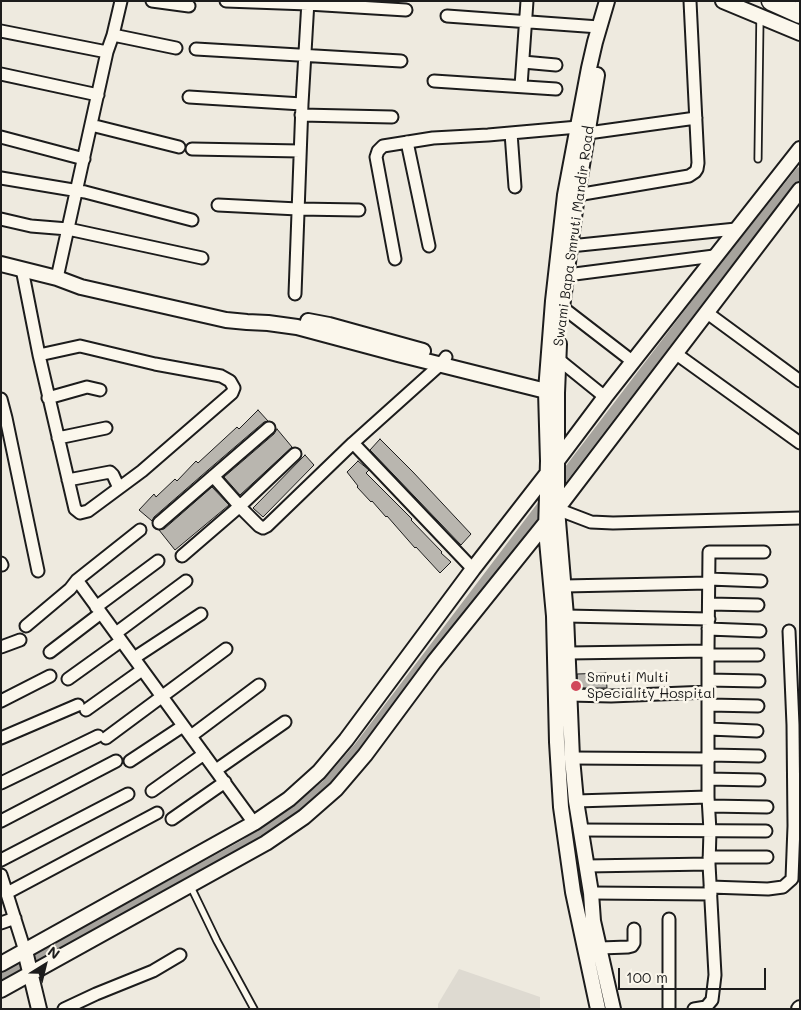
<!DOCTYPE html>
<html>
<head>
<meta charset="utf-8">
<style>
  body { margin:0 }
  #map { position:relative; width:801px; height:1010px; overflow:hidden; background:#eeeadf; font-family:Mali,sans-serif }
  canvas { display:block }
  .frame { position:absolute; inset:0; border:2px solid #1c1c1c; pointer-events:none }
  .north { position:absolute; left:20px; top:940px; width:50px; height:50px; -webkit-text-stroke:4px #fbf7ec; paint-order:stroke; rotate:36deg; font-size:14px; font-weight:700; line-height:20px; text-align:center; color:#1c1c1c }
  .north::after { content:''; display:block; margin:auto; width:18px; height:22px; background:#1c1c1c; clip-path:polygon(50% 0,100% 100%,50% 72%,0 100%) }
  .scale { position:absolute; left:618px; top:968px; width:148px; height:22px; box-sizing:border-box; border:2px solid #1c1c1c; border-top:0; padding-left:6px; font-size:15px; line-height:18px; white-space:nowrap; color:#1c1c1c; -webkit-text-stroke:4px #fbf7ec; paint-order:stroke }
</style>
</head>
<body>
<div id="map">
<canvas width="801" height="1010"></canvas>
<div class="frame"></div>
<div class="north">N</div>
<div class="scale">100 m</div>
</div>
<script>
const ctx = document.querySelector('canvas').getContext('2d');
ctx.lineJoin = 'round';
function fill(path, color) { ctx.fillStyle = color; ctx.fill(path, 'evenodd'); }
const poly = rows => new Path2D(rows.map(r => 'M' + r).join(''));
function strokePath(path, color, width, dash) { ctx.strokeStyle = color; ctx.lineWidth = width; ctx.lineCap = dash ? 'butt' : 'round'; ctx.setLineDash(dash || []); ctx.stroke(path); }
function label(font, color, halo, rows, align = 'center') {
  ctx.font = font + ' Mali,sans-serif'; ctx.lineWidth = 5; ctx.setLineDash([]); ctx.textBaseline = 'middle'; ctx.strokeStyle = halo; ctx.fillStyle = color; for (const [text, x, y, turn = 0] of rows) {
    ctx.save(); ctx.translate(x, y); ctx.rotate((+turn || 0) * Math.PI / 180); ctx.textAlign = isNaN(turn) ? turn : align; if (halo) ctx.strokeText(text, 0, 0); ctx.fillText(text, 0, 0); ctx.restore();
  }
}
fill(poly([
  [459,969,540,997,540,1009,438,1009,438,1004]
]), '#dedad1');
strokePath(poly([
  [556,487,724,267,800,172],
  [1,978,244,845,288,816,326,785,359,747,547,499]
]), '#a6a39d', 10);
const building = poly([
  [258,410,268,421,264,422,208,470,154,517,152,521,139,510,154,494,156,497,175,479,177,481,196,461,198,463,237,427,239,429,258,410],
  [277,429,292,447,240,495,224,477,274,434,277,429],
  [380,439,413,472,471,534,461,545,370,450,380,439],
  [305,455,314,465,263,517,253,508,305,455],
  [358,461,369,470,366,473,412,519,411,520,442,552,441,553,451,562,440,573,416,547,415,548,387,516,386,517,372,501,371,502,357,487,358,486,347,472,358,461],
  [212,487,229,505,175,550,159,530,164,529,212,487],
  [606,673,607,688,578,688,577,674,606,673]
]);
fill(building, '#b9b6af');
strokePath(building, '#1c1c1c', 1);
const service = poly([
  [798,1,800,2],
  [758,159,760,16],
  [190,885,217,941,254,1009]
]);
const minor = poly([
  [152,1,189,6],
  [226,1,308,4,406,10],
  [447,16,599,27],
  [1,31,107,52],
  [113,35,176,48],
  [196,49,401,61],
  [523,62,556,65],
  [1,74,98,95],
  [434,81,556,89],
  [521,86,527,1],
  [189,97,302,104],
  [301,115,392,117],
  [91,125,179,147],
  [511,133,515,187],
  [588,133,696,118],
  [1,137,84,159],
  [407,142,429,246],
  [192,149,300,151],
  [1,178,85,192,192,220],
  [577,195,689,176,695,172,697,169,698,163,690,1],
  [218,205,298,209,359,210],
  [1,219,31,226,68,229,202,258],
  [570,246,736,229],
  [395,259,376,157,378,151,383,146,433,138,488,135,578,127],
  [22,269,39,355,75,509,80,513,88,511,142,471,232,393,234,388,230,381,221,376,155,364,80,346,39,355],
  [567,275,714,256],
  [57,278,107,52,113,35,121,1],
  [295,294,302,104,308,1],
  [562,307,632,361],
  [706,312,800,381],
  [675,353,800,443],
  [558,359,605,397],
  [48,398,87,387,100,390],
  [1,399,6,418],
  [1,419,6,418,38,571],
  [58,438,106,428],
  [353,443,473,569],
  [213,476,244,511,259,526,263,528,267,526,353,443,441,364,446,357],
  [68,480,110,472,113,475,119,488],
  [557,509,591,522,613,523,800,518],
  [159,523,269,428],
  [182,556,240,506,295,454],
  [1,563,2,565],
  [709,579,761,581],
  [77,580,254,823],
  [564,586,709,583],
  [709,604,758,605],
  [96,607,158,561],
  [566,616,709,619],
  [26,626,70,589,77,580,140,530],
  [708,629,760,631],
  [116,633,186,581],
  [1,647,20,640],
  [50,652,101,613],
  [568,653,708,651],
  [708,655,758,655],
  [134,658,201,614],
  [68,679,121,641],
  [708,680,759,681],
  [569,695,611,696,708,692],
  [1,701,50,676],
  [709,705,758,706],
  [86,710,142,670],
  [709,729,757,731],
  [191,736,259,685],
  [1,738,78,705],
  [106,738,226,649],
  [709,755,759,756],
  [572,758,709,759],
  [130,761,183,726],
  [216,770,285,722],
  [708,779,759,780],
  [1,783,98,736],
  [152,791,204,754],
  [576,801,708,797],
  [709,806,767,807],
  [172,819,225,782],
  [1,821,116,761],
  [581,830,766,831],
  [709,857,767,857],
  [1,860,128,794],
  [586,866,709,864],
  [1,875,25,951],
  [710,887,768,889,783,887,792,879,794,826,793,725,789,631],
  [7,893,157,813],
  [591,893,711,894],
  [669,919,669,1009],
  [1,923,15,918],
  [600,948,628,947,632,946,634,943,634,929],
  [64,1009,96,994,153,971,180,955],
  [694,1009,706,1007,712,1000,715,975,709,864,710,831,708,797,708,651,709,552,764,552]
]);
const tertiary = poly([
  [723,1,800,33],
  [1,264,57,278,81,287,226,320,247,322,268,323,297,327,398,354,554,393],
  [561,315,577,195,597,75],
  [308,321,329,325,423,351],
  [559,344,557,393,557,509,566,616,572,758,576,801,591,893,593,921,613,1009],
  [25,951,39,1009],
  [1,964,254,823,289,799,319,772,346,740,473,569,557,461,605,397,800,149],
  [1,990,266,843,304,817,336,789,365,755,434,662,557,509,800,190],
  [598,1009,573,892,561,807,557,742,554,616,546,530,548,461,546,391,553,301,565,195,589,68,595,42,607,1],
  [799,1009,800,1008]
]);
const primary = poly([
  [771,1,800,14]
]);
strokePath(service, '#1c1c1c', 9);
strokePath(minor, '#1c1c1c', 15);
strokePath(tertiary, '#1c1c1c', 18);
strokePath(primary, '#1c1c1c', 21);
strokePath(service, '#fbf7ec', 5.5);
strokePath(minor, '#fbf7ec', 11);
strokePath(tertiary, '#fbf7ec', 14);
strokePath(primary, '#fbf7ec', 18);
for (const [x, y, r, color] of [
  [576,686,6,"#d1495b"]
]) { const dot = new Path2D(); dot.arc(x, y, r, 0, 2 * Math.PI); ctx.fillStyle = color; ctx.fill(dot); strokePath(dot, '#fbf7ec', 2); }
label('14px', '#1c1c1c', '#fbf7ec', [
  ["Swami Bapa Smruti Mandir Road",574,236,-82]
]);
label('14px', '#1c1c1c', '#fbf7ec', [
  ["Smruti Multi",587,678],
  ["Speciality Hospital",587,694]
], 'left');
</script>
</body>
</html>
